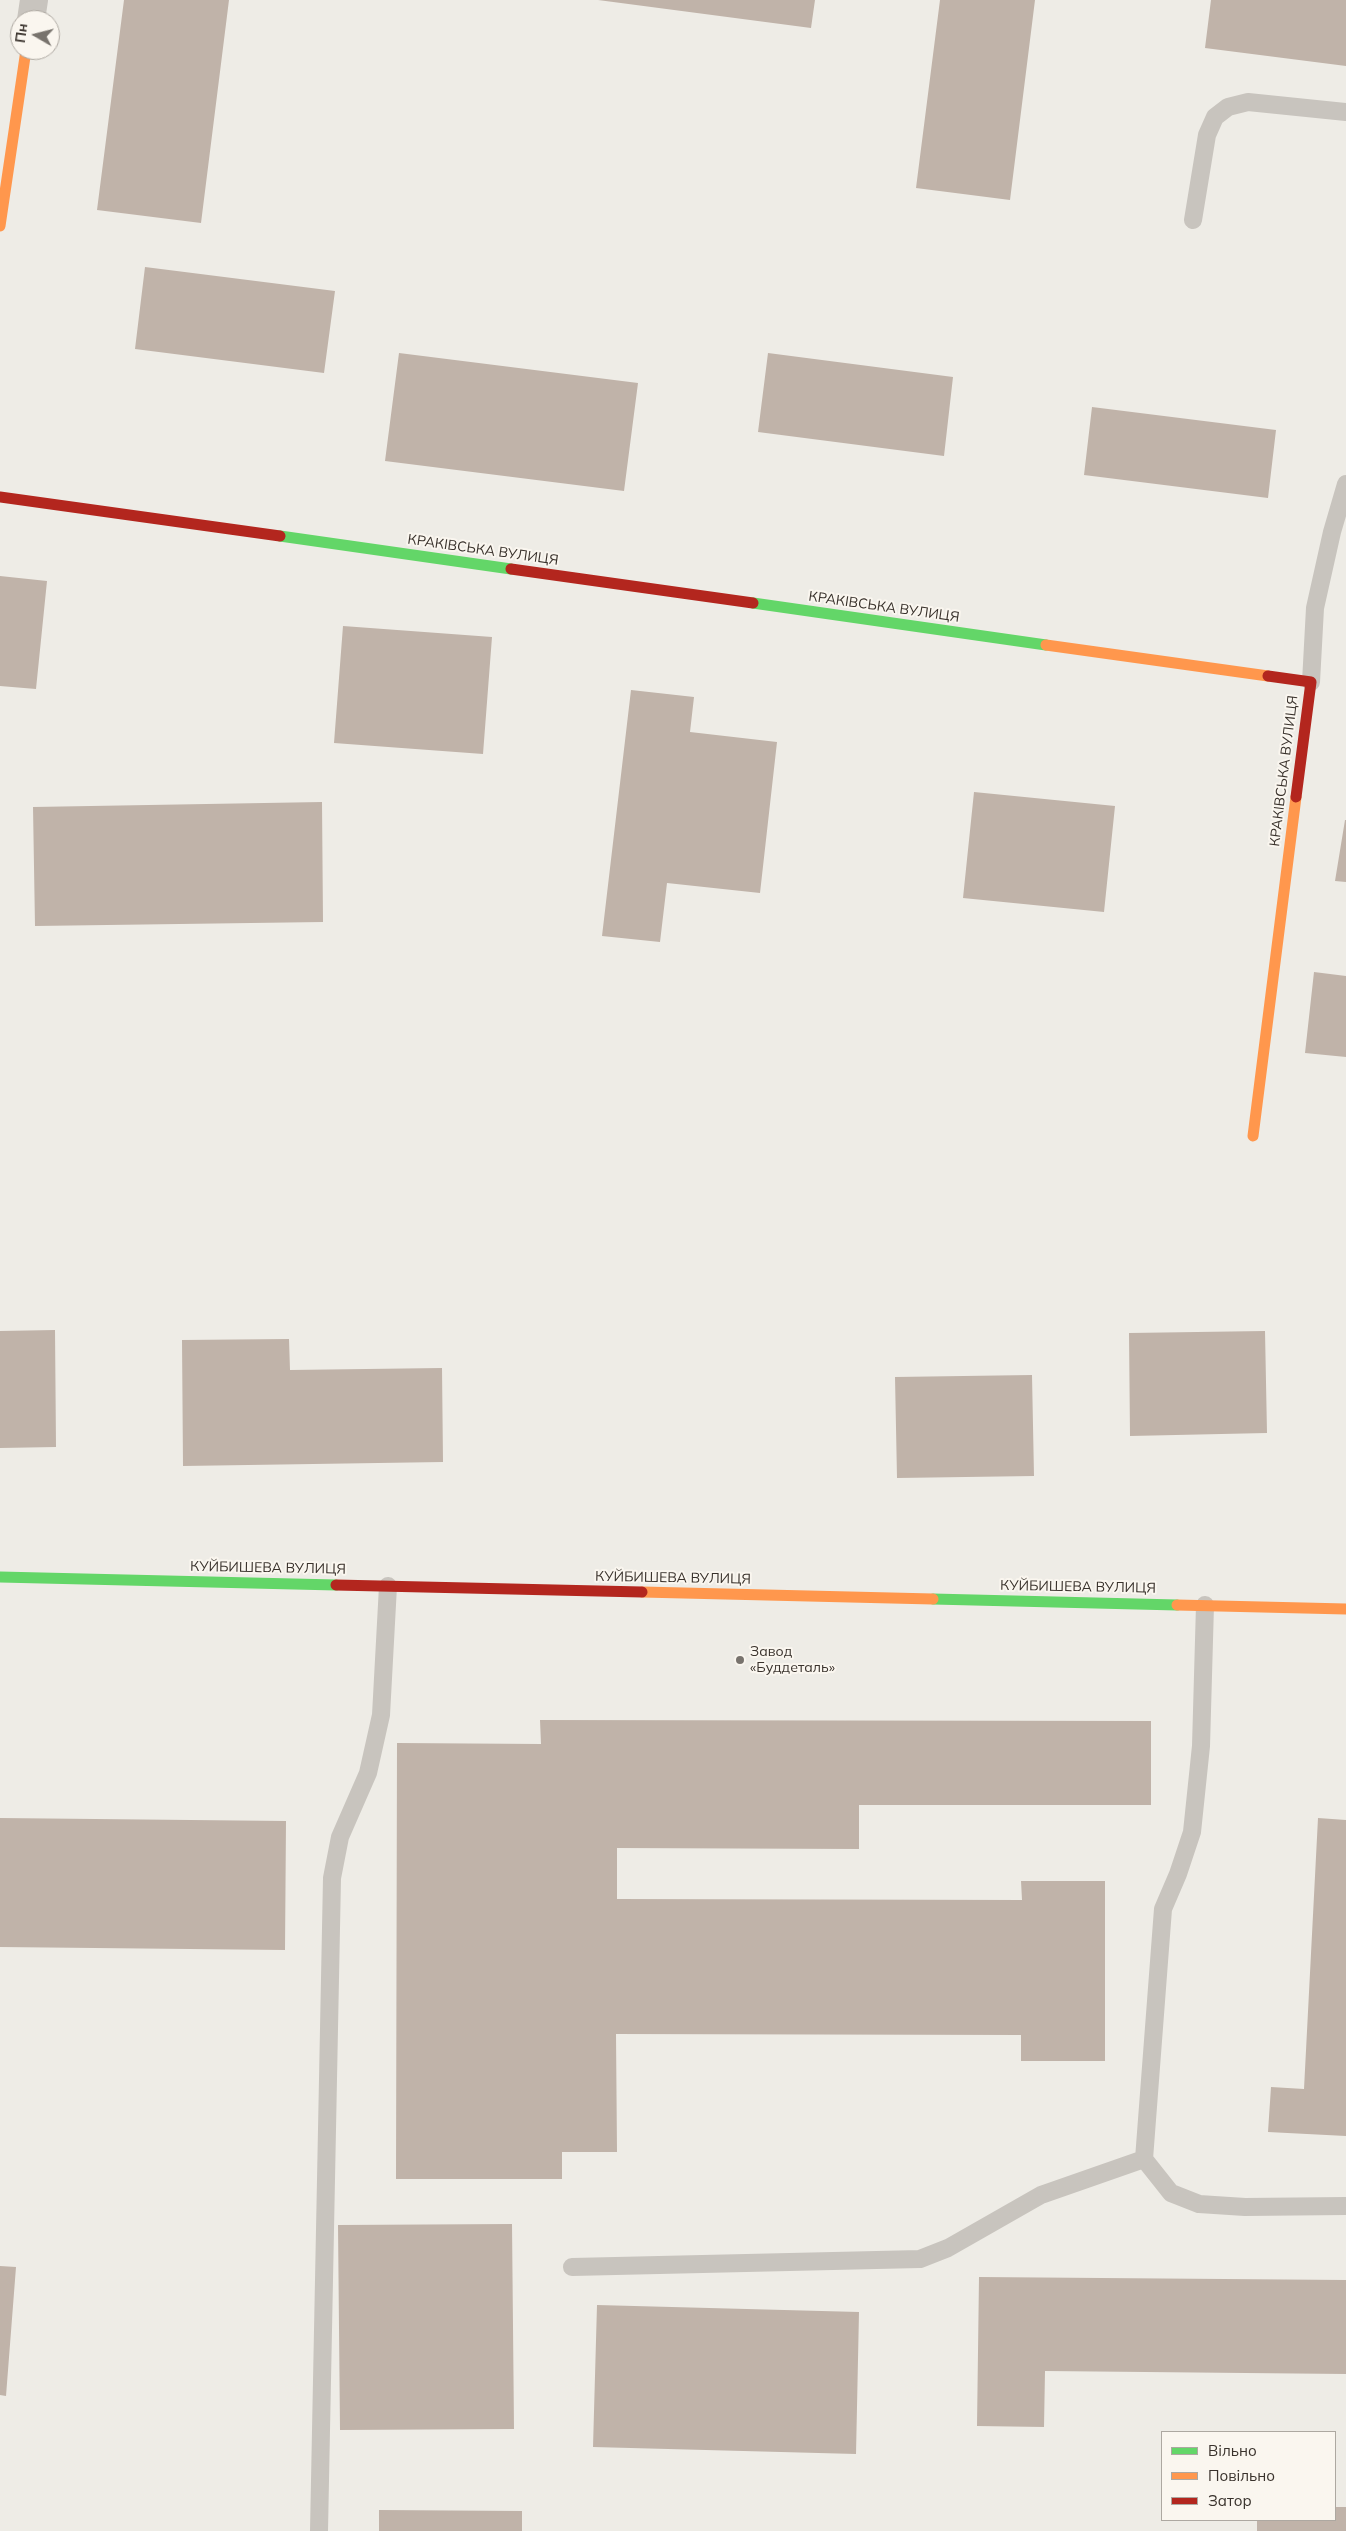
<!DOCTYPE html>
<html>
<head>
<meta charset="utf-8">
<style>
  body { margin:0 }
  #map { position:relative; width:1346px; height:2531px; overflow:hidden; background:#eeece6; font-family:Mulish,sans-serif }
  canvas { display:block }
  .legend { position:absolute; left:1161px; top:2431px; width:175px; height:90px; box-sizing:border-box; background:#faf6ef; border:1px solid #ada8a1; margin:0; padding:6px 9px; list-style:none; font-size:15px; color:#39322c }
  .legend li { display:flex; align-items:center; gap:10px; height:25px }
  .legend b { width:25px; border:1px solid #ada8a1 }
  .north { position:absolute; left:10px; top:10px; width:50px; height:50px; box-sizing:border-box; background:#faf6ef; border:1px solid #ada8a1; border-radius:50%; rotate:278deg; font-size:14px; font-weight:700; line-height:20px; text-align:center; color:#39322c }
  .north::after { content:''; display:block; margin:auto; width:18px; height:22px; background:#78736d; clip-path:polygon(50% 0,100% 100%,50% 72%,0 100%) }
</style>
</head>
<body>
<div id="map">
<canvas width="1346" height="2531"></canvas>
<ul class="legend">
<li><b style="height:6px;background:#63d668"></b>Вільно</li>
<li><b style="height:6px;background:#ff974d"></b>Повільно</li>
<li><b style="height:6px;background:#b3261e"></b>Затор</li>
</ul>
<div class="north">Пн</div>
</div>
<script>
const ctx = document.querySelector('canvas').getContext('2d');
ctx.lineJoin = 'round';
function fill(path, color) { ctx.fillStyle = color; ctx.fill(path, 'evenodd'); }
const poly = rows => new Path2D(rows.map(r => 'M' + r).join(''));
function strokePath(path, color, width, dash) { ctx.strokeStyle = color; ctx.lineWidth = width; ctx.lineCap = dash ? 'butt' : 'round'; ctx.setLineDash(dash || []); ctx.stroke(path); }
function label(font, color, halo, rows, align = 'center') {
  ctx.font = font + ' Mulish,sans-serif'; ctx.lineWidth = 4; ctx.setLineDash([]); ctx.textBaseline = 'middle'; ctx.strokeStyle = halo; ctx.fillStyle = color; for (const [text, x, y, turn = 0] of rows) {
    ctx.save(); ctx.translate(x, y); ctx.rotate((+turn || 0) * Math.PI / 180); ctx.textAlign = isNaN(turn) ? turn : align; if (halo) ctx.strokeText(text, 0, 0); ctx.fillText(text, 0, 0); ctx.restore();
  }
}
fill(poly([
  [124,0,229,0,201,223,97,210],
  [598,0,815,0,811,28],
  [940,0,1035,0,1010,200,916,188],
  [1211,0,1346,0,1346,66,1205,48],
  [145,267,335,291,324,373,135,349],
  [399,353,638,383,624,491,385,461],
  [768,353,953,377,944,456,758,432],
  [1092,407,1276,430,1268,498,1084,475],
  [0,576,47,581,36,689,0,686],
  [343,626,492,637,483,754,334,743],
  [631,690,694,697,690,732,777,742,760,893,667,883,660,942,602,936],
  [974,792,1115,806,1104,912,963,898],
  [322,802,323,922,35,926,33,807],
  [1345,820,1346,820,1346,882,1335,881],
  [1314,972,1346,976,1346,1057,1305,1053],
  [55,1330,56,1447,0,1448,0,1331],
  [1265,1331,1267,1433,1130,1436,1129,1333],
  [289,1339,290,1370,442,1368,443,1462,183,1466,182,1340],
  [1032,1375,1034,1476,897,1478,895,1377],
  [540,1720,1151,1721,1151,1805,859,1805,859,1849,617,1848,617,1899,1022,1900,1021,1881,1105,1881,1105,2061,1021,2061,1021,2035,616,2034,617,2152,562,2152,562,2179,396,2179,397,1743,541,1744],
  [0,1818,286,1821,285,1950,0,1947],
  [1318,1818,1346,1820,1346,2136,1268,2132,1271,2087,1304,2089],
  [512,2224,514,2429,340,2430,338,2225],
  [0,2266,16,2267,6,2396,0,2395],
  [979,2277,1346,2280,1346,2374,1045,2371,1044,2427,977,2426],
  [597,2305,859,2312,856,2454,593,2447],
  [1335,2507,1346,2507,1346,2531,1257,2531,1257,2520,1335,2520],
  [379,2510,522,2511,522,2531,379,2531]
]), '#c0b3a9');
strokePath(poly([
  [1193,220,1207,135,1215,117,1228,107,1248,102,1346,112],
  [1311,682,1315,608,1332,532,1346,484],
  [1205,1605,1201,1746,1192,1832,1178,1874,1163,1909,1144,2159,1171,2193,1199,2204,1245,2207,1346,2206],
  [572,2267,920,2259,948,2248,1041,2195,1144,2159],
  [319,2531,332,1878,340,1837,368,1773,381,1715,388,1586]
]), '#c8c4be', 18);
strokePath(poly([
  [31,20,34,0]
]), '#c8c4be', 28);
strokePath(poly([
  [280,536,511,569],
  [753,603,1046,645],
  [0,1577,336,1585],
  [933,1599,1177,1605]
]), '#63d668', 11);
strokePath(poly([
  [0,226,26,50],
  [1046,645,1268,676],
  [1253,1136,1296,797],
  [642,1592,933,1599],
  [1177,1605,1346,1609]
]), '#ff974d', 11);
strokePath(poly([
  [0,497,280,536],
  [511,569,753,603],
  [1268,676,1311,682,1296,797],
  [336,1585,642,1592]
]), '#b3261e', 11);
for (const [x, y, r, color] of [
  [740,1660,5,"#78736d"]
]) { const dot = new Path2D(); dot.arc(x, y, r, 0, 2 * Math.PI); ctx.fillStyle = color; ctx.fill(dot); strokePath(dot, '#faf6ef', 2); }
label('14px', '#39322c', '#faf6ef', [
  ["КРАКІВСЬКА ВУЛИЦЯ",483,550,8],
  ["КРАКІВСЬКА ВУЛИЦЯ",884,607,8],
  ["КРАКІВСЬКА ВУЛИЦЯ",1284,771,-83],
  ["КУЙБИШЕВА ВУЛИЦЯ",268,1568,1],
  ["КУЙБИШЕВА ВУЛИЦЯ",673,1578,1],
  ["КУЙБИШЕВА ВУЛИЦЯ",1078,1587,1]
]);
label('14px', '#39322c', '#faf6ef', [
  ["Завод",750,1652],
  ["«Буддеталь»",750,1668]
], 'left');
</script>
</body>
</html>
